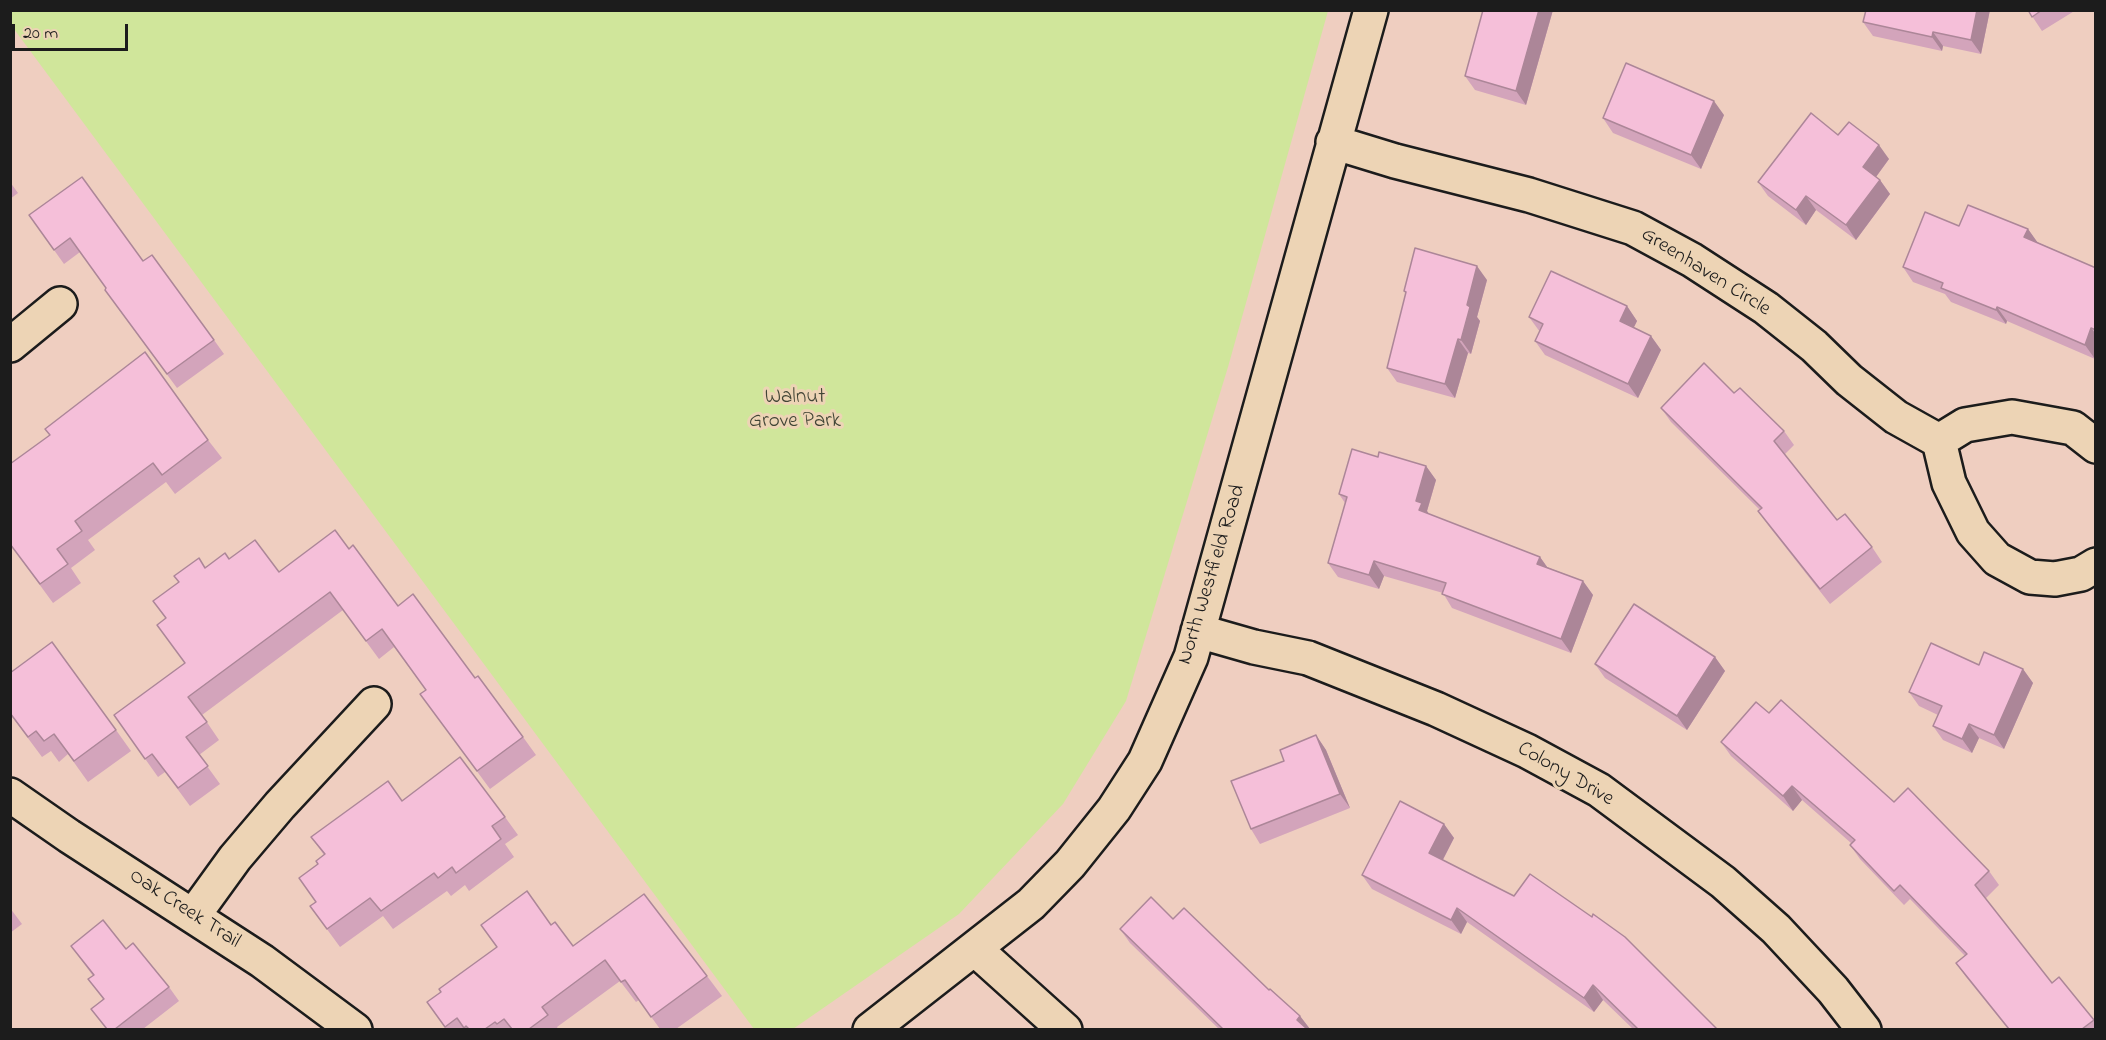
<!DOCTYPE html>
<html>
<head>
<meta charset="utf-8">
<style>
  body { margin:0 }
  #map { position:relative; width:2106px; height:1040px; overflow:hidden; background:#efcec0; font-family:"Indie Flower",sans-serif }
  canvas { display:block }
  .frame { position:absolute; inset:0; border:12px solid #1c1c1c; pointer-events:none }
  .scale { position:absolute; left:12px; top:24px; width:116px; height:27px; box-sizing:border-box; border:3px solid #1c1c1c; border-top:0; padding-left:8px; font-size:18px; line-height:21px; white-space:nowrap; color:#1c1c1c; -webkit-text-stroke:4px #edd4b5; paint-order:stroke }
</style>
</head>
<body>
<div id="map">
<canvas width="2106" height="1040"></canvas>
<div class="frame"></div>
<div class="scale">20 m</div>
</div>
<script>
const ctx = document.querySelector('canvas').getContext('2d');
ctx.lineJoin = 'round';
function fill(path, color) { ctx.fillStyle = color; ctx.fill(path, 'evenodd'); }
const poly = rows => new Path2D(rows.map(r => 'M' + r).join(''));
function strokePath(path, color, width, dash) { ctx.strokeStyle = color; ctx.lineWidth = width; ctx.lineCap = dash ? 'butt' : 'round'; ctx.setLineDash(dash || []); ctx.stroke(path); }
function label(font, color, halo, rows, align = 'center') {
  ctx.font = font + ' "Indie Flower",sans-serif'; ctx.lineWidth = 6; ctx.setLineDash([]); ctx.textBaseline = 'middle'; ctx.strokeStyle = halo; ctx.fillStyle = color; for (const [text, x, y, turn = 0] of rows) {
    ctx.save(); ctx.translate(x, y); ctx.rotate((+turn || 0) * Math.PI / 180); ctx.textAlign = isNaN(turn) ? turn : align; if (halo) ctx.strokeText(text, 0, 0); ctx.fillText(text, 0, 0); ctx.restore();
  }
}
fill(poly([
  [10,11,1328,11,1228,367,1126,701,1063,804,959,914,793,1029,754,1029,11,25]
]), '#d0e69b');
const street = poly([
  [1333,142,1395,161,1529,195,1633,228,1692,260,1766,308,1814,346,1849,380,1896,417,1939,441],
  [10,345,60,304],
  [2096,446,2073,428,2012,417,1965,425,1939,441,1949,483,1973,532,1997,559,2030,577,2055,579,2081,574,2096,565],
  [1198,631,1254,647,1308,658,1436,709,1527,751,1599,790,1723,882,1776,929,1833,990,1864,1030],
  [10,795,69,836,262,961,355,1030],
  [193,916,235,858,280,805,374,704],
  [975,949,1065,1030],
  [870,1030,1031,904,1070,864,1114,809,1145,761,1191,657,1371,10]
]);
strokePath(street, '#1c1c1c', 38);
strokePath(street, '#edd4b5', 33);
fill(poly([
  [1483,10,1553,10,1526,105,1475,90,1465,76],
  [1866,10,1990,10,1981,54,1943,46,1942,51,1873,36,1863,22],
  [2028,10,2076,10,2042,31],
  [1724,115,1701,169,1613,133,1603,118],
  [1838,135,1889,159,1876,177,1880,180,1890,194,1856,240,1816,210,1806,225,1768,196,1758,182],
  [10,182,18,193,10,199],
  [29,215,143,261,214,340,224,354,177,388,115,304,106,288,80,252,64,264],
  [1959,226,2028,229,2037,242,2096,268,2096,357,2095,359,2007,321,2006,324,1951,302,1945,294,1913,282,1903,267],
  [1487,280,1477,317,1480,321,1471,354,1468,353,1455,398,1397,382,1387,368,1406,294,1404,291],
  [1627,306,1637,321,1634,327,1651,336,1661,350,1638,398,1545,355,1535,341,1540,332,1529,317],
  [1734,393,1784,431,1794,445,1784,455,1837,520,1872,547,1882,562,1830,604,1768,525,1758,511,1760,510,1671,422,1661,408],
  [208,440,222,458,175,494,166,482,88,540,95,550,71,568,81,583,53,603,12,547,10,548,10,464],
  [1378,457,1426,466,1436,480,1427,511,1429,514,1540,557,1547,567,1583,581,1593,595,1571,653,1452,608,1443,593,1384,576,1379,589,1338,577,1328,563,1345,503,1339,494],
  [349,549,398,606,475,678,523,737,536,755,490,789,420,694,426,690,394,647,379,659,343,610,202,715,219,740,199,755,220,784,190,806,165,772,158,777,114,715,185,663,157,625,166,619,153,601,205,567,229,559,279,572],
  [1715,657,1725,671,1687,730,1605,678,1595,664],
  [1979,665,2023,669,2033,683,2004,749,1979,738,1972,753,1943,740,1933,726,1938,715,1919,706,1909,692],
  [1769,713,1989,871,1999,885,1985,899,2052,983,2059,977,2096,1022,2096,1029,2008,1029,1966,977,1956,963,1965,956,1910,899,1904,905,1860,859,1850,845,1851,843,1802,800,1793,811,1731,756,1721,742],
  [10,714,116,730,131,751,88,782,68,754,59,762,51,751,42,757],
  [1316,735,1326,750,1350,808,1260,844,1251,829,1284,761],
  [402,801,505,817,518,835,505,844,514,857,469,891,465,885,451,896,447,891,393,929,383,916,340,947,310,906,315,902,318,864,324,855,311,837],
  [1444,824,1454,838,1443,860,1717,1029,1633,1029,1603,1000,1594,1012,1467,922,1461,934,1372,889,1362,875],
  [10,908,22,924,10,933],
  [1173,919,1269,990,1300,1016,1310,1029,1219,1029,1130,943,1120,929],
  [481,925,551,925,573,946,707,976,722,996,676,1029,660,1029,639,1000,636,1002,620,981,557,1027,558,1029,446,1029,427,1002,441,992,497,947],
  [71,946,126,949,169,987,179,1001,143,1029,106,1029,91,1009,103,999,88,979,93,976]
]), '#d3a4bb');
fill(poly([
  [1539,10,1553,10,1526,105,1516,91],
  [1977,10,1990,10,1981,54,1971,40],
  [1933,32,1943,46,1942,51,1932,37],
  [1714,101,1724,115,1701,169,1691,155],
  [1879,145,1889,159,1873,181,1863,167],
  [1880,180,1890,194,1856,240,1846,225],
  [1806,196,1816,210,1806,225,1796,210],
  [2028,229,2038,243,2024,237],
  [1477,266,1487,280,1477,317,1480,321,1471,354,1461,340,1467,305],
  [1627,306,1637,321,1630,335,1620,321],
  [1997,307,2007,321,2006,324,1996,310],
  [2091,328,2096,334,2096,357,2095,359,2085,345],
  [1651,336,1661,350,1638,398,1628,384],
  [1458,339,1468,353,1455,398,1445,384],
  [1426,466,1436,480,1427,511,1431,517,1419,510,1416,501],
  [1540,557,1550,571,1537,564],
  [1374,561,1384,576,1379,589,1369,575],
  [1583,581,1593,595,1571,653,1561,639],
  [1715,657,1725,671,1687,730,1677,716],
  [2023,669,2033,683,2004,749,1994,735],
  [1969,724,1979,738,1972,753,1962,739],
  [1316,735,1326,750,1350,808,1340,794],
  [1792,786,1802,800,1793,811,1783,796],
  [1444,824,1454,838,1439,867,1429,853],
  [1457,908,1467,922,1461,934,1451,920],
  [1593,985,1603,1000,1594,1012,1584,998],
  [1300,1016,1310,1029,1304,1029,1297,1020]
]), '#ac8698');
const building = poly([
  [1483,10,1539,10,1516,91,1465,76,1483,10],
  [1866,10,1977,10,1971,40,1933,32,1932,37,1863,22,1866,10],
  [2028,10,2042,10,2032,17,2028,10],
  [1626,63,1714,101,1691,155,1603,118,1626,63],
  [1811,113,1838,135,1849,122,1879,145,1863,167,1880,180,1846,225,1806,196,1796,210,1758,182,1811,113],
  [82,177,143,261,152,255,214,340,167,374,105,290,106,288,70,238,54,250,29,215,82,177],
  [1968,205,2028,229,2024,237,2096,268,2096,330,2091,328,2085,345,1997,307,1996,310,1941,288,1943,283,1903,267,1925,212,1959,226,1968,205],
  [1415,248,1477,266,1467,305,1470,307,1461,340,1458,339,1445,384,1387,368,1406,292,1404,291,1415,248],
  [1551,271,1627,306,1620,321,1651,336,1628,384,1535,341,1543,324,1529,317,1551,271],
  [145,352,208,440,162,475,153,463,75,521,82,531,57,549,68,564,40,584,10,544,10,464,50,435,45,429,145,352],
  [1704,363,1734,393,1740,388,1784,431,1774,441,1837,520,1845,514,1872,547,1820,589,1758,511,1762,508,1661,408,1704,363],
  [1352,449,1378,457,1379,452,1426,466,1416,501,1422,503,1419,510,1540,557,1537,564,1583,581,1561,639,1442,594,1446,583,1374,561,1369,575,1328,563,1347,497,1339,494,1352,449],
  [335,530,349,549,353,545,398,606,413,594,475,678,478,676,523,737,477,771,420,694,426,690,382,629,366,641,330,592,188,697,207,722,186,737,208,766,178,788,152,754,145,759,114,715,185,663,157,625,166,618,153,601,179,582,174,576,199,558,205,568,225,553,229,559,255,540,279,572,335,530],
  [1634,604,1715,657,1677,716,1595,664,1634,604],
  [52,642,116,730,74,761,54,734,44,741,36,731,28,737,10,713,10,673,52,642],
  [1931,643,1979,665,1984,652,2023,669,1994,735,1969,724,1962,739,1933,726,1942,706,1909,692,1931,643],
  [1781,700,1894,802,1908,788,1989,871,1975,885,2052,983,2059,977,2094,1020,2082,1029,2009,1029,1956,963,1967,954,1900,885,1894,891,1850,845,1855,840,1792,786,1783,796,1721,742,1756,702,1769,713,1781,700],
  [1316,735,1340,794,1251,829,1231,781,1284,761,1280,750,1316,735],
  [460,757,505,817,492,826,501,839,456,873,452,867,438,878,434,873,381,911,370,898,327,929,310,906,316,902,299,878,318,864,316,861,325,854,311,837,388,781,402,801,460,757],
  [1400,801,1444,824,1429,853,1514,896,1530,874,1592,917,1593,914,1625,937,1717,1029,1638,1029,1593,985,1584,998,1457,908,1451,920,1362,875,1400,801],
  [527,891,551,925,555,922,573,946,644,894,707,976,651,1017,625,980,621,982,605,960,542,1007,548,1015,529,1029,512,1029,504,1019,497,1024,495,1022,485,1029,469,1029,466,1026,464,1028,457,1018,445,1027,427,1002,441,992,439,989,497,947,481,925,527,891],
  [1151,897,1173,919,1184,908,1269,990,1270,989,1300,1016,1297,1020,1307,1029,1223,1029,1120,929,1151,897],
  [103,920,126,949,133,943,169,987,115,1029,107,1029,91,1009,104,999,88,979,94,975,71,946,103,920]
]);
fill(building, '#f5bfd9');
strokePath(building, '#ac8698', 1.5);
label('21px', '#1c1c1c', '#edd4b5', [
  ["Greenhaven Circle",1705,273,32],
  ["North Westfield Road",1213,575,-73],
  ["Colony Drive",1565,775,30],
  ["Oak Creek Trail",184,910,33]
]);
label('21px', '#404435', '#edd4b5', [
  ["Walnut",795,399],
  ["Grove Park",795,423]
]);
</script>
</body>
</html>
